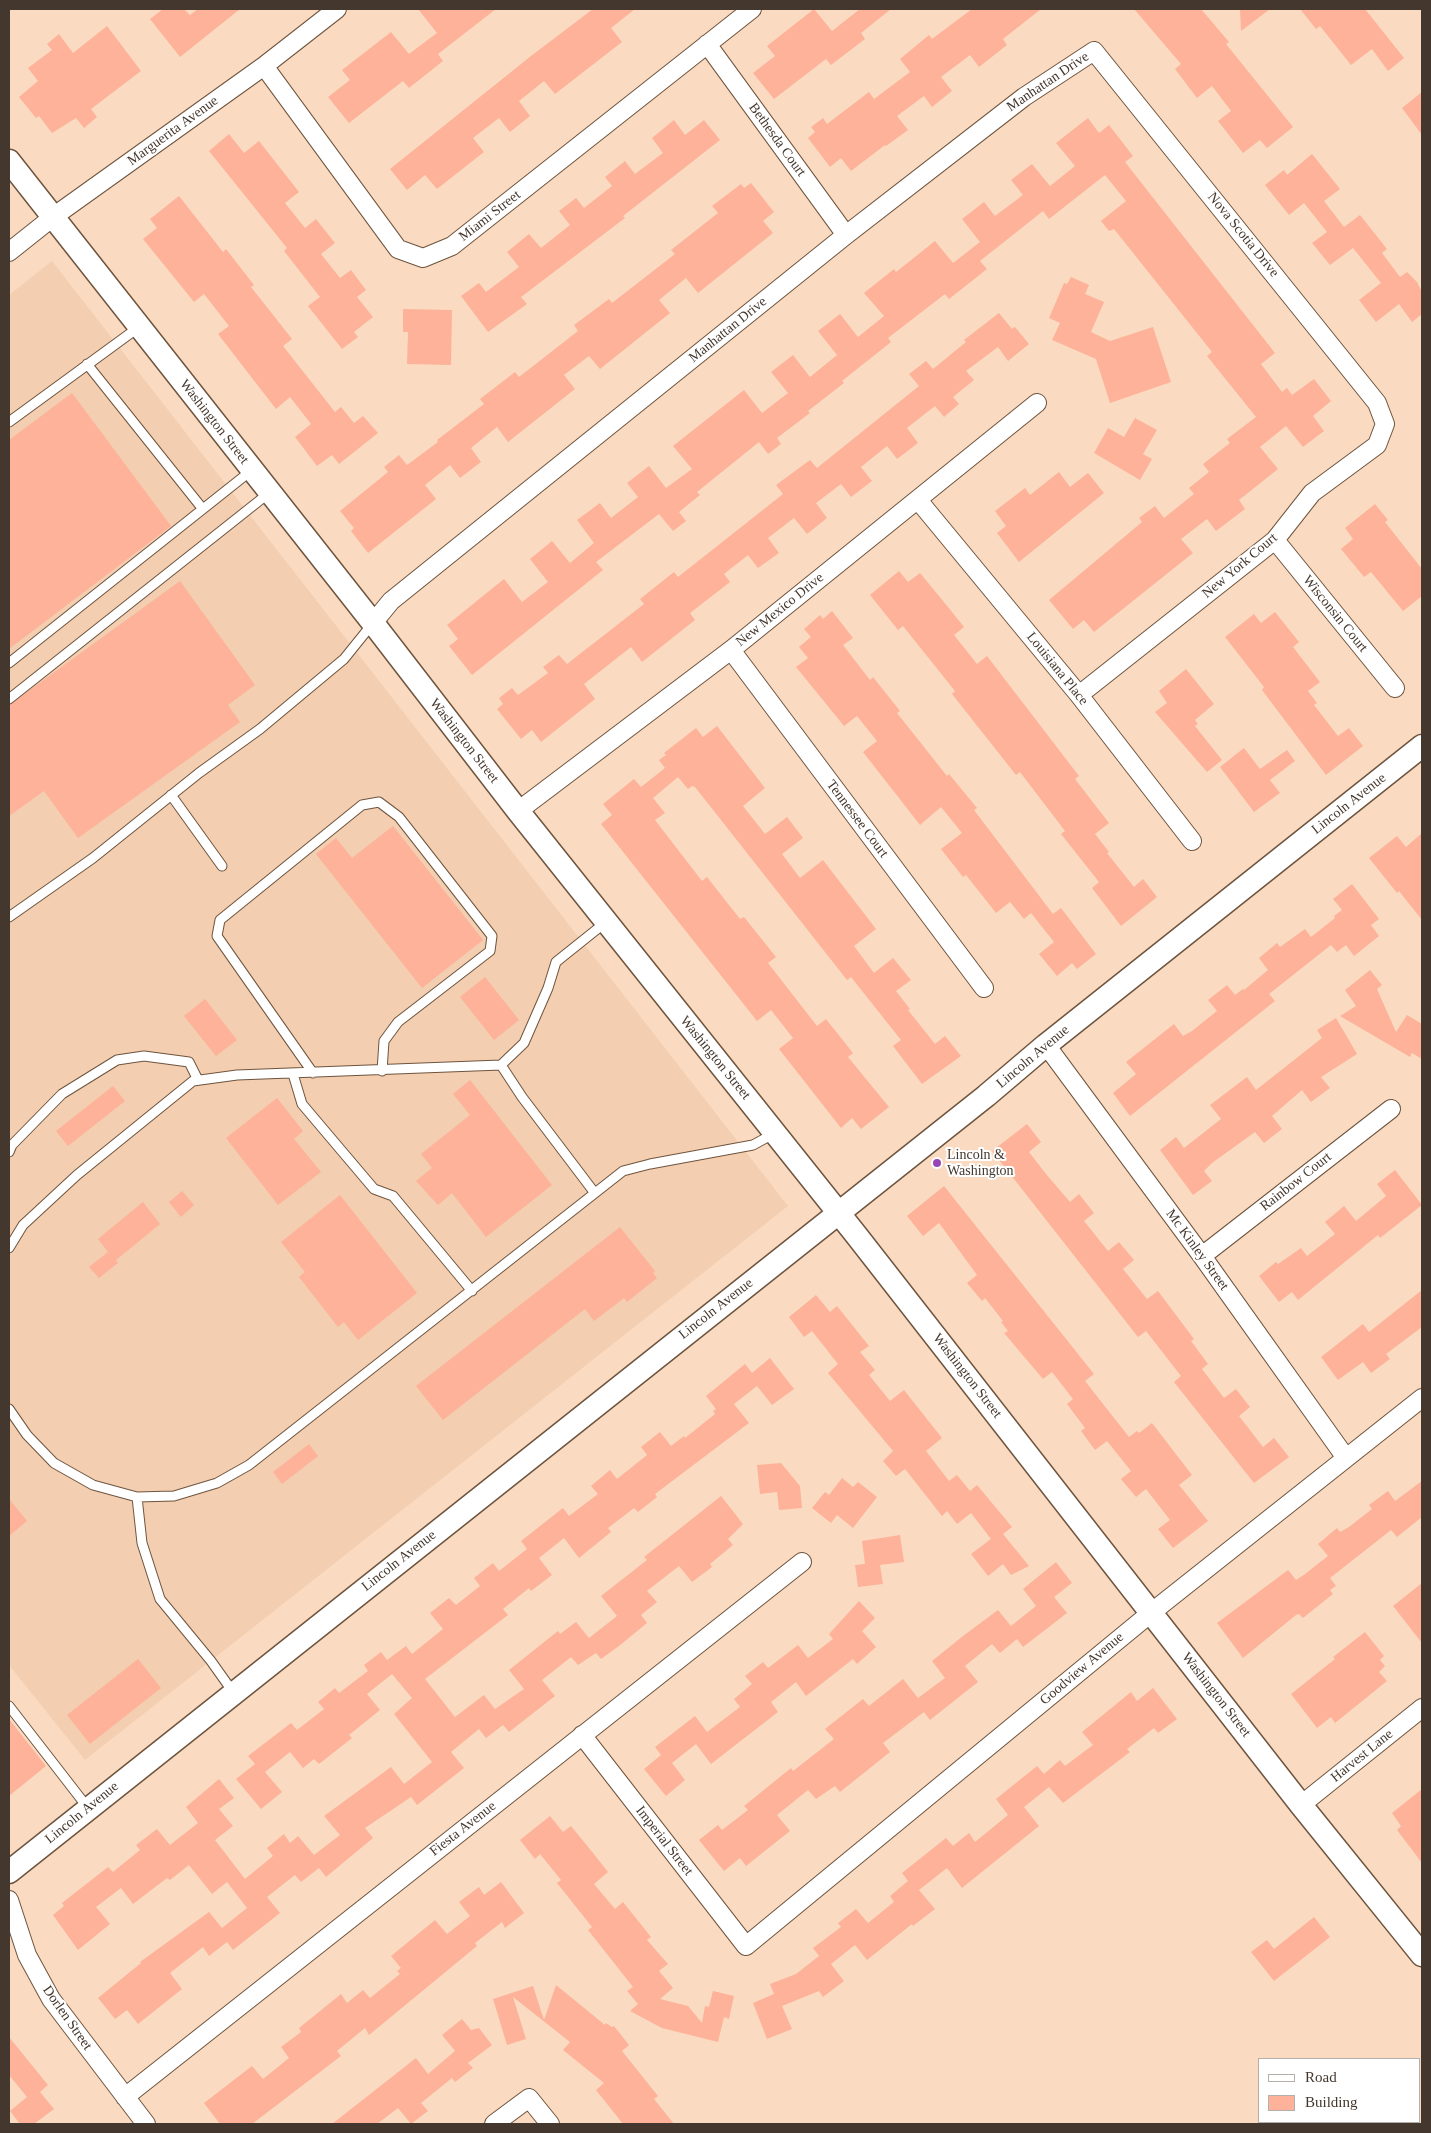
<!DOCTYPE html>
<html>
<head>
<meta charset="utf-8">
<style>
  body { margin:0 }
  #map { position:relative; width:1431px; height:2133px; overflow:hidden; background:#fadbc1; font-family:"Times New Roman",serif }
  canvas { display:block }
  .frame { position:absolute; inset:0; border:10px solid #44372d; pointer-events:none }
  .legend { position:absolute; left:1258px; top:2058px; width:162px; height:65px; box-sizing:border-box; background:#fff; border:1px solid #b4afab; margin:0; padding:6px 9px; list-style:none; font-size:15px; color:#44372d }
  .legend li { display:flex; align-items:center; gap:10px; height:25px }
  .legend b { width:25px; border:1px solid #b4afab }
</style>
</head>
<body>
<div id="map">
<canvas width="1431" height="2133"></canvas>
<div class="frame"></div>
<ul class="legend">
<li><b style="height:6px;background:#fff"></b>Road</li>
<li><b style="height:14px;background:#fdb299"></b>Building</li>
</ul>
</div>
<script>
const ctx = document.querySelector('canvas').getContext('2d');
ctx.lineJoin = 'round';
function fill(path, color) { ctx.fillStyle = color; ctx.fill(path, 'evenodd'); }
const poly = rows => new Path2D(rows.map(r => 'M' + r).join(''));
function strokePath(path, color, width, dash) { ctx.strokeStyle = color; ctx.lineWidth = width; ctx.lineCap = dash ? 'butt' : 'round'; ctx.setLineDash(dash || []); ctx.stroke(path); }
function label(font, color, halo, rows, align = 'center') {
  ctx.font = font + ' "Times New Roman",serif'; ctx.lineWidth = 4; ctx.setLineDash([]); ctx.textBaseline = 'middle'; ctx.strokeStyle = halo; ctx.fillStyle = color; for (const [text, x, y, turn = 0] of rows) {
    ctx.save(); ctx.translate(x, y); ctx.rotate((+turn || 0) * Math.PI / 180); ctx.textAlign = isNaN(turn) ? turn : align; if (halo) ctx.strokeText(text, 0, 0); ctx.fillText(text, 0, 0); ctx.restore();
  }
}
fill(poly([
  [52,261,788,1206,85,1760,9,1665,9,295]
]), '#f3ceb0');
fill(poly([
  [163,9,184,9,190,15,198,9,240,9,180,57,150,19],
  [418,9,496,9,438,54,443,61,409,88,403,81,349,123,328,97,350,80,342,70,391,32,409,54,437,33],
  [593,9,635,9,611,28,622,42,555,94,544,81,519,101,530,116,510,132,499,118,473,138,484,152,437,189,425,175,407,190,390,169,531,56],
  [814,9,832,31,860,9,891,9,861,33,865,39,831,65,826,59,774,99,753,73,775,56,767,46],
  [972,9,1041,9,1003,39,1007,45,979,67,970,55,941,77,952,91,932,107,924,96,897,116,908,130,886,146,885,145,851,171,841,158,830,167,808,138,815,132,811,127,823,118,827,124,869,92,874,99,910,72,900,59,929,35,932,39],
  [1134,9,1201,9,1229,42,1226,44,1293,127,1267,148,1260,140,1243,153,1218,121,1231,111,1212,86,1197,98,1175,69,1181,64],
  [1240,9,1270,9,1241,31],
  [1300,9,1365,9,1404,58,1388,71,1372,49,1351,65,1320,26,1316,29],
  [107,26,141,71,91,109,97,117,84,128,76,118,52,133,39,116,36,118,19,97,38,81,28,68,52,50,47,44,59,34,73,53],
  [1422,92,1422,135,1402,108],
  [1088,118,1099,133,1109,125,1133,156,1125,162,1275,353,1261,364,1282,392,1287,388,1292,395,1314,379,1331,401,1313,416,1324,431,1303,447,1286,426,1260,447,1278,469,1239,500,1245,509,1216,531,1207,519,1181,539,1193,553,1094,632,1084,620,1073,629,1049,600,1142,522,1139,518,1155,506,1164,518,1194,494,1189,488,1209,472,1203,464,1230,443,1227,439,1256,417,1207,356,1212,352,1169,298,1114,229,1109,231,1101,221,1126,201,1105,175,1049,219,1043,211,980,261,987,269,949,299,945,294,888,338,891,342,842,381,844,383,808,411,810,413,777,438,781,444,768,454,759,442,697,492,700,495,679,512,686,521,673,531,659,514,596,562,603,570,472,675,449,646,458,639,447,625,504,579,522,602,548,582,530,559,552,541,570,563,594,543,577,520,600,503,611,518,638,497,627,483,649,466,666,488,692,469,673,446,744,390,762,413,788,393,771,372,793,355,810,377,837,355,818,331,840,314,858,337,884,316,864,293,894,269,896,272,935,241,953,263,980,242,962,219,984,202,995,216,1023,195,1011,180,1032,164,1050,186,1075,166,1056,143],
  [674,120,685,135,704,120,720,140,623,216,625,218,521,297,527,304,488,332,461,296,479,283,486,292,519,267,507,252,529,234,541,248,570,225,559,211,576,198,584,208,612,186,605,177,625,161,635,174,663,153,652,138],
  [229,134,244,153,259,141,299,192,285,203,305,228,316,219,335,243,321,254,340,278,351,270,366,290,357,297,373,317,354,332,358,337,342,349,308,306,320,297,284,251,287,248,209,151],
  [1312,154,1340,189,1324,201,1344,227,1360,215,1387,249,1382,253,1400,277,1407,272,1417,282,1422,292,1422,314,1412,322,1399,304,1376,322,1359,300,1381,283,1353,248,1330,265,1312,243,1327,232,1304,203,1289,215,1265,185,1284,170,1287,175],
  [751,183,774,212,763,221,773,233,698,293,686,278,659,300,670,313,600,369,589,356,564,375,575,389,508,442,497,427,471,448,481,462,460,478,450,465,425,485,436,499,368,553,351,531,354,528,340,511,388,472,384,467,399,455,407,465,438,442,437,440,484,404,480,399,515,372,519,377,578,331,574,325,609,299,612,303,675,254,671,250,718,213,712,206,741,184,744,188],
  [179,196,223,252,226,249,254,285,251,287,292,339,283,346,335,412,341,407,354,423,363,416,378,433,339,464,332,455,317,466,295,437,311,424,290,397,276,409,218,334,229,326,204,294,194,302,143,239,157,228,150,219],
  [1071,277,1089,285,1085,294,1104,302,1091,332,1110,341,1153,327,1171,382,1110,403,1096,359,1052,340,1060,323,1049,318,1064,283,1067,284],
  [403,309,452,310,451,365,407,364,408,332,403,332],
  [999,313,1012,329,1015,327,1029,344,1008,361,998,347,966,371,974,380,953,397,959,404,944,417,935,406,907,428,918,443,897,459,887,446,861,467,872,481,851,497,841,484,816,503,827,518,807,534,794,518,768,538,779,553,758,568,748,555,724,574,730,582,690,613,695,620,642,662,631,647,584,684,595,699,541,742,532,730,521,739,497,709,503,704,499,698,512,688,518,695,548,673,543,667,559,655,567,664,644,604,640,599,674,572,678,577,783,494,776,485,810,460,817,468,919,386,909,374,926,361,933,369,966,342,964,340],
  [72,393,171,526,9,649,9,440],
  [1135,418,1157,430,1143,454,1152,459,1140,480,1094,453,1108,428,1124,437],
  [1059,472,1070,487,1088,473,1104,493,1019,562,997,533,1006,526,995,511,1025,488,1030,495],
  [1375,504,1388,520,1385,522,1422,569,1422,596,1403,611,1371,572,1364,577,1341,549,1353,539,1345,528],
  [899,571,908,582,920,573,948,607,964,627,954,635,977,664,987,656,1079,776,1075,779,1109,823,1095,834,1109,852,1107,853,1134,887,1143,879,1157,897,1121,926,1092,888,1099,882,1061,834,1065,831,1020,772,1016,775,952,694,955,691,903,626,898,630,870,595],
  [180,581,255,685,228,705,240,722,78,838,44,791,9,816,9,705],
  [832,611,853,638,843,645,870,680,873,677,900,711,897,713,947,776,949,774,977,808,974,810,1053,914,1061,908,1096,954,1077,969,1072,963,1057,976,1039,954,1054,942,1031,913,1024,919,1010,902,996,913,966,875,963,877,941,849,962,833,941,807,920,825,863,752,877,741,857,716,844,726,796,667,808,658,799,647,811,637,804,629,820,615,823,619],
  [1275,612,1299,642,1293,647,1320,682,1308,691,1317,703,1314,705,1338,736,1349,728,1363,746,1326,775,1262,690,1264,687,1225,637,1254,614,1261,623],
  [1186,669,1214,704,1195,720,1198,724,1195,726,1222,760,1207,772,1155,712,1167,703,1159,691],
  [717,726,765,788,743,806,765,834,787,817,803,838,782,854,800,878,823,860,876,929,854,946,874,973,893,958,911,980,896,991,910,1009,908,1010,935,1044,945,1036,961,1056,922,1084,893,1046,901,1040,851,977,847,980,695,787,692,786,688,789,678,777,653,798,665,813,655,820,702,881,707,877,740,919,744,917,776,957,768,963,817,1026,826,1019,853,1053,848,1057,889,1107,861,1129,852,1118,841,1128,779,1049,793,1038,771,1010,757,1021,601,824,612,815,603,804,634,779,641,787,665,768,659,760,666,755,664,753,696,728,703,737],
  [1244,748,1260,769,1287,750,1295,761,1270,780,1280,793,1254,812,1220,767],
  [393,826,483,940,422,988,316,854,336,838,352,858],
  [1422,833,1422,920,1399,891,1397,893,1369,858,1397,836,1406,847],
  [1352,884,1379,919,1371,925,1379,936,1354,956,1346,945,1337,952,1331,945,1269,994,1275,1001,1130,1116,1113,1093,1136,1074,1126,1062,1174,1024,1183,1036,1192,1031,1217,1011,1208,1000,1227,985,1235,995,1243,989,1244,990,1268,970,1259,958,1277,943,1280,947,1305,929,1311,937,1335,918,1334,916,1342,910,1333,899],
  [1370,970,1382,985,1377,989,1396,1032,1407,1015,1422,1024,1422,1059,1412,1053,1410,1057,1340,1016,1356,1006,1345,990],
  [485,977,519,1020,494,1040,460,997],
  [205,999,237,1040,216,1056,184,1016],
  [1336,1018,1357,1054,1321,1077,1330,1088,1311,1102,1302,1090,1272,1116,1282,1129,1264,1143,1255,1132,1212,1163,1204,1171,1212,1181,1193,1195,1160,1150,1176,1137,1184,1148,1221,1119,1210,1105,1247,1077,1256,1090,1322,1038,1317,1030],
  [470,1080,552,1185,486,1237,452,1193,438,1205,416,1181,432,1168,421,1154,470,1115,453,1094],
  [113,1086,125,1101,68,1146,56,1131],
  [277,1098,303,1131,294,1139,321,1172,278,1205,226,1138],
  [1027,1124,1041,1142,1029,1152,1046,1174,1070,1202,1079,1194,1094,1213,1084,1221,1108,1251,1119,1242,1134,1260,1123,1269,1147,1299,1158,1291,1194,1339,1191,1341,1208,1364,1202,1369,1224,1398,1236,1389,1250,1407,1239,1416,1263,1447,1274,1438,1289,1457,1254,1483,1174,1382,1181,1376,1146,1331,1138,1337,992,1151],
  [1395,1170,1422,1205,1380,1238,1378,1235,1298,1300,1292,1292,1279,1302,1259,1276,1276,1262,1278,1264,1301,1248,1307,1256,1335,1234,1325,1222,1344,1206,1356,1221,1386,1196,1377,1184],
  [944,1186,1094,1374,1085,1381,1129,1437,1137,1431,1139,1433,1152,1423,1192,1475,1179,1485,1208,1521,1173,1548,1158,1529,1170,1520,1146,1489,1136,1497,1121,1479,1131,1471,1107,1441,1095,1450,1081,1431,1085,1428,1067,1404,1073,1399,1052,1372,1043,1379,1004,1333,1008,1331,1001,1322,1003,1321,985,1298,982,1301,967,1283,977,1275,939,1223,923,1236,907,1216],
  [182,1191,194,1205,181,1217,169,1202],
  [340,1195,417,1293,358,1340,344,1322,338,1327,299,1277,305,1272,281,1242],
  [143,1202,160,1224,116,1260,118,1263,99,1278,89,1267,108,1252,98,1239],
  [620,1227,655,1271,653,1273,657,1278,627,1302,624,1298,594,1321,585,1309,443,1420,416,1386],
  [1422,1290,1422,1327,1386,1354,1390,1359,1371,1373,1363,1362,1338,1380,1321,1357,1363,1324,1369,1332],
  [816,1295,830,1312,837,1306,869,1346,860,1352,875,1370,869,1375,890,1401,904,1390,942,1438,926,1451,949,1481,957,1475,970,1491,977,1485,1012,1527,1003,1534,1029,1566,1011,1575,1003,1564,988,1576,971,1554,991,1539,971,1513,957,1524,947,1511,942,1516,905,1469,896,1476,883,1461,893,1451,828,1373,838,1364,812,1331,804,1337,789,1317],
  [770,1358,794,1389,772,1405,757,1386,734,1404,749,1423,655,1494,657,1497,638,1512,634,1508,608,1528,611,1532,579,1558,564,1538,539,1558,552,1575,531,1591,529,1588,503,1609,508,1615,425,1679,455,1717,484,1695,495,1709,524,1689,509,1670,558,1631,560,1634,576,1622,589,1638,617,1616,601,1596,647,1560,644,1557,721,1496,743,1524,728,1539,733,1545,710,1564,712,1567,692,1582,679,1566,647,1591,657,1602,641,1615,647,1623,619,1646,601,1659,596,1653,578,1665,571,1657,542,1680,555,1696,509,1732,503,1725,486,1738,479,1729,451,1752,464,1768,417,1805,411,1797,365,1828,373,1838,326,1877,319,1868,301,1882,295,1875,267,1897,280,1913,233,1950,227,1942,209,1956,203,1947,170,1973,182,1989,138,2024,127,2010,115,2019,98,1998,141,1963,140,1962,209,1912,222,1928,247,1908,227,1882,212,1894,189,1865,170,1880,167,1878,133,1904,121,1888,96,1907,110,1924,78,1950,53,1915,64,1906,62,1903,108,1867,113,1872,140,1850,136,1845,157,1829,170,1845,198,1823,186,1807,219,1779,234,1798,219,1809,233,1826,215,1840,245,1879,273,1856,267,1848,284,1834,290,1843,298,1836,314,1855,340,1835,324,1816,391,1767,404,1784,432,1762,394,1714,412,1698,392,1674,367,1694,380,1710,349,1735,352,1738,319,1764,314,1759,303,1768,290,1752,265,1772,282,1792,261,1809,236,1779,255,1764,248,1756,291,1723,297,1730,324,1709,318,1702,335,1688,339,1693,368,1671,364,1665,381,1652,387,1660,406,1646,412,1654,443,1629,430,1613,449,1598,456,1605,480,1586,474,1578,493,1563,499,1571,527,1549,521,1541,563,1508,569,1516,598,1494,591,1486,610,1470,617,1479,647,1455,641,1447,660,1432,671,1446,684,1436,685,1438,715,1414,713,1411,716,1409,706,1396,745,1364,752,1373],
  [309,1444,318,1456,282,1484,273,1472],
  [781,1463,800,1486,802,1508,779,1510,777,1492,760,1494,757,1465],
  [842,1478,853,1487,858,1482,877,1497,853,1528,837,1515,831,1523,812,1508,825,1492,829,1495],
  [1422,1481,1422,1517,1397,1537,1391,1530,1330,1578,1336,1586,1330,1590,1333,1594,1303,1618,1299,1614,1296,1615,1243,1658,1217,1623,1288,1570,1296,1580,1305,1574,1328,1556,1318,1544,1337,1528,1340,1532,1349,1527,1372,1509,1369,1505,1388,1491,1395,1501],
  [9,1499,27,1521,9,1536],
  [900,1535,904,1562,880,1565,883,1584,858,1587,855,1565,865,1564,862,1541],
  [1056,1562,1072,1583,1054,1597,1067,1613,1023,1647,1017,1639,1000,1653,992,1644,965,1666,978,1682,930,1720,924,1712,883,1743,890,1752,840,1792,835,1786,816,1799,808,1790,777,1815,790,1831,746,1866,740,1858,724,1871,699,1840,718,1825,722,1830,748,1810,744,1806,791,1768,793,1771,834,1739,825,1729,863,1699,869,1706,903,1679,918,1698,945,1678,932,1661,963,1636,998,1610,1011,1626,1036,1606,1023,1589],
  [1422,1583,1422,1643,1393,1606],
  [859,1601,875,1618,862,1631,876,1647,857,1664,853,1659,806,1696,796,1682,771,1702,778,1712,711,1764,696,1744,672,1763,685,1780,666,1796,644,1769,661,1755,655,1747,695,1716,707,1732,740,1707,734,1699,752,1684,745,1676,763,1662,768,1668,798,1645,808,1658,833,1639,829,1634],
  [1365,1632,1384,1656,1380,1660,1385,1666,1379,1672,1387,1681,1335,1723,1331,1717,1317,1728,1291,1694,1335,1659,1333,1657],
  [138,1659,161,1688,90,1744,67,1715],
  [1153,1688,1177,1719,1158,1733,1154,1728,1127,1749,1130,1752,1063,1803,1049,1787,1024,1807,1039,1826,962,1888,947,1868,919,1890,935,1909,913,1926,912,1924,867,1960,855,1945,831,1964,844,1981,823,1997,819,1991,782,2006,792,2029,767,2039,753,2003,774,1994,770,1984,796,1974,819,1956,813,1948,841,1927,838,1923,856,1909,868,1923,894,1902,890,1896,908,1881,902,1873,946,1838,953,1846,969,1833,975,1842,1008,1815,996,1799,1037,1766,1044,1774,1060,1760,1065,1766,1093,1745,1082,1732,1131,1692,1137,1701],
  [9,1719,46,1766,9,1796],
  [1422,1789,1422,1863,1397,1830,1401,1826,1392,1813],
  [550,1816,563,1832,571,1826,593,1853,608,1872,594,1884,615,1909,623,1902,651,1937,647,1940,668,1964,659,1971,673,1988,660,1999,688,2006,702,2023,705,2006,709,2007,713,1991,734,1996,729,2019,724,2017,718,2042,662,2028,630,2011,638,2004,627,1991,633,1987,588,1930,592,1927,557,1883,561,1880,540,1854,535,1859,520,1840],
  [501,1882,524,1913,505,1928,502,1922,475,1943,477,1946,369,2035,365,2028,337,2051,341,2056,252,2124,220,2124,204,2103,252,2066,263,2079,289,2058,281,2047,301,2032,299,2028,341,1994,347,2003,363,1990,370,1998,400,1974,397,1971,401,1968,391,1956,435,1920,447,1934,470,1916,459,1902,479,1887,484,1895],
  [1314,1917,1330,1937,1274,1981,1251,1952,1267,1940,1274,1949],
  [556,1985,605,2025,606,2023,612,2027,614,2026,629,2045,622,2051,658,2096,654,2099,674,2124,623,2124,596,2090,604,2083,563,2050,570,2042,513,1997,526,2039,507,2045,493,1999,533,1986,544,2020],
  [462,2019,471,2030,479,2028,492,2045,468,2063,473,2068,455,2082,452,2078,421,2103,428,2111,411,2124,398,2108,377,2124,332,2124,416,2058,428,2074,455,2051,442,2035],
  [9,2037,48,2085,40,2092,54,2109,34,2124,20,2124,10,2111,27,2097,9,2075]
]), '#fdb299');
const service = poly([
  [87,364,202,508],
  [9,422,139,327],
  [9,663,252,470],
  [9,699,269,493],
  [171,795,222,866],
  [9,917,93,858,199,773,260,729,344,659,373,623],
  [501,1065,522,1097,594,1192],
  [313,1073,217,936,220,920,362,805,379,802,399,817,492,936,490,951,398,1022,384,1041,382,1071],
  [293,1074,302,1104,374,1189,393,1196,472,1291],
  [9,1152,12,1145,62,1094,117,1060,144,1056,189,1062,198,1080],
  [9,1248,23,1225,77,1175,193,1081,237,1075,501,1065,524,1043,548,988,556,962,606,922],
  [9,1409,27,1435,54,1463,93,1485,137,1497,174,1496,217,1483,249,1465,623,1171,650,1164,753,1145,775,1133],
  [137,1497,142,1543,160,1599,211,1661,233,1692],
  [9,1706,88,1808]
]);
const minor = poly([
  [707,44,846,235],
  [264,66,398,249,423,258,452,246,752,9],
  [9,252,53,217,264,66,337,9],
  [918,500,1079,695,1192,841],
  [1275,540,1395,688],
  [373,623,391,601,846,235,1024,97,1094,51,1377,403,1385,424,1377,445,1312,493,1275,540,1079,695],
  [731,650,984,988],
  [518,811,731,650,1037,403],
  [1046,1045,1202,1256,1346,1458],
  [1202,1256,1391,1109],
  [582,1735,746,1946,1152,1612,1422,1398],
  [1301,1805,1422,1708],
  [9,1900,27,1955,51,1999,146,2124],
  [125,2097,802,1562],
  [494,2124,529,2098,550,2124]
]);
const tertiary = poly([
  [9,161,373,623,518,811,857,1236,1301,1805,1422,1955],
  [9,1872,986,1096,1046,1045,1422,746]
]);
strokePath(service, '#6e543e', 11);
strokePath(minor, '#6e543e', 20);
strokePath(tertiary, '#6e543e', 25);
strokePath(service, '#fff', 9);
strokePath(minor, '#fff', 18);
strokePath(tertiary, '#fff', 22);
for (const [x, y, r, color] of [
  [937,1163,5,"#9646b6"]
]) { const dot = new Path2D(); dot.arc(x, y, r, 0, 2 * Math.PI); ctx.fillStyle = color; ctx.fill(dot); strokePath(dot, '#fff', 2); }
label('14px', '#44372d', '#fff', [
  ["Manhattan Drive",1048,82,-34],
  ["Marguerita Avenue",173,131,-36],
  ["Bethesda Court",777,140,54],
  ["Miami Street",490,216,-38],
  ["Nova Scotia Drive",1243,235,51],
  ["Manhattan Drive",728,330,-39],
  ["Washington Street",214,422,52],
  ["New York Court",1240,566,-40],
  ["New Mexico Drive",780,610,-39],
  ["Wisconsin Court",1335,614,51],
  ["Louisiana Place",1057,669,51],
  ["Washington Street",464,741,52],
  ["Lincoln Avenue",1349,804,-38],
  ["Tennessee Court",857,819,53],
  ["Lincoln Avenue",1033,1057,-40],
  ["Washington Street",715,1058,51],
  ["Rainbow Court",1296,1182,-38],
  ["Mc Kinley Street",1197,1250,54],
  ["Lincoln Avenue",716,1309,-38],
  ["Washington Street",967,1376,52],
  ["Lincoln Avenue",399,1561,-38],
  ["Goodview Avenue",1082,1669,-40],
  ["Washington Street",1216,1695,52],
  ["Harvest Lane",1362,1756,-39],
  ["Lincoln Avenue",82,1813,-39],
  ["Fiesta Avenue",463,1829,-38],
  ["Imperial Street",664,1841,52],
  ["Dorlen Street",67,2018,55]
]);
label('14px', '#44372d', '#fff', [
  ["Lincoln &",947,1155],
  ["Washington",947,1171]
], 'left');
</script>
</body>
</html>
